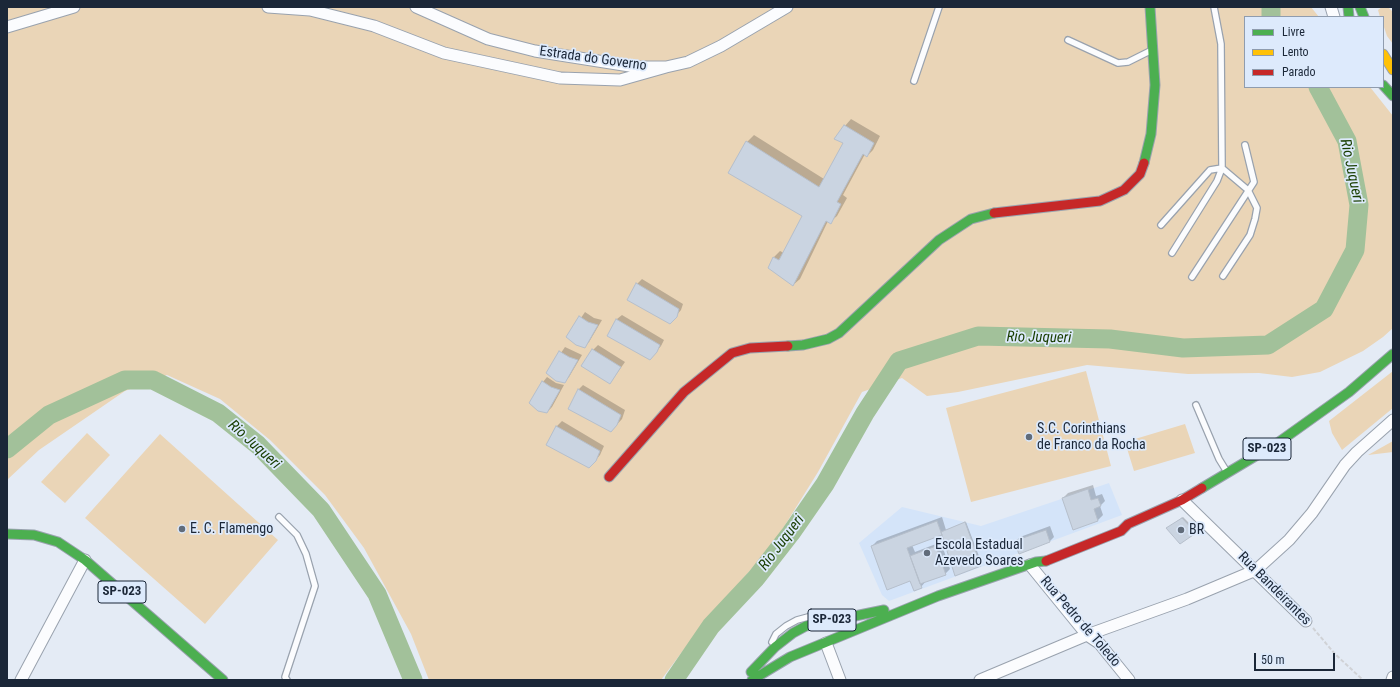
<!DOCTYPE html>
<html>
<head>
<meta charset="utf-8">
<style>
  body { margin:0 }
  #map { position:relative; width:1400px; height:687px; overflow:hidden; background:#e4ebf5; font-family:"Roboto Condensed",sans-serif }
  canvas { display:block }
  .frame { position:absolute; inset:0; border:8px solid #1b2738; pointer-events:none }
  .legend { position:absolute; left:1244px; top:16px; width:140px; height:72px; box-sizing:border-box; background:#ddeafc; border:1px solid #8f9cae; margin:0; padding:5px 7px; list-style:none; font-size:12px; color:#1b2738 }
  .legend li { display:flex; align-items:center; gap:8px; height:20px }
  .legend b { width:20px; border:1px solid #8f9cae }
  .scale { position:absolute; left:1254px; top:653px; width:81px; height:18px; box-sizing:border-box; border:2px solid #1b2738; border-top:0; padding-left:5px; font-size:12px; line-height:14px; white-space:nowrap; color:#1b2738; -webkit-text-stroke:3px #ddeafc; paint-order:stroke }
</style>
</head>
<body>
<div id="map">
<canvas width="1400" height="687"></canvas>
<div class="frame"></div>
<ul class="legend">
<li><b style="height:5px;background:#4caf50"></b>Livre</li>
<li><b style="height:5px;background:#ffc107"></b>Lento</li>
<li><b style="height:5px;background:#c62828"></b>Parado</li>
</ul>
<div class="scale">50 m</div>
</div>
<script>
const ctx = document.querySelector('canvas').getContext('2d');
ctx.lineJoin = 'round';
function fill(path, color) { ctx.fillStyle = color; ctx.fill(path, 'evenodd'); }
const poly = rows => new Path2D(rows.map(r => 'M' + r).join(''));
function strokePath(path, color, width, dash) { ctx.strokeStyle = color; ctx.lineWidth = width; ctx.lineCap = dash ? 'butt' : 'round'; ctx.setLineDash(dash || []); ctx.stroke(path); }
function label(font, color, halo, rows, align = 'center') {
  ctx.font = font + ' "Roboto Condensed",sans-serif'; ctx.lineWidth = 3.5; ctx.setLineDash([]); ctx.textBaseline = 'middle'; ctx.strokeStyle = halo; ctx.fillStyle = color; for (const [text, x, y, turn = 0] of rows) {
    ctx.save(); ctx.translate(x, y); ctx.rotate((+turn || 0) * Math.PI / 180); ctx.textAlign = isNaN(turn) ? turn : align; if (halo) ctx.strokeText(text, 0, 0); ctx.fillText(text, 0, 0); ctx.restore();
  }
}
fill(poly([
  [1109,483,1122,515,889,601,882,595,859,543,902,507,981,526]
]), '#d4e4f9');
fill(poly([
  [7,7,1311,7,1319,17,1245,17,1245,87,1370,87,1393,116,1393,328,1383,337,1363,351,1320,372,1292,377,1259,373,1188,374,1087,365,958,392,927,396,902,378,862,392,818,472,772,546,706,620,661,680,429,680,411,634,364,548,325,495,270,440,220,399,167,375,125,391,39,450,7,480],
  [1382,7,1388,7,1393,12,1393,44,1387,36,1383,24,1383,17,1380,17,1378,10],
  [1086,371,1111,466,971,502,946,408],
  [1393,371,1393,408,1342,450,1332,433,1329,421],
  [1185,424,1195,453,1134,471,1125,442],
  [87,433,110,455,65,503,41,482],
  [160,434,278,540,205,624,85,518],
  [1393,441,1393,452,1368,455]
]), '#ead5b7');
fill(poly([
  [851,119,880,136,873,150,867,156,865,154,843,195,847,198,837,216,830,222,828,221,800,279,793,285,774,257,780,251,784,253,803,215,730,173,747,142,754,135,824,179,844,142,845,126],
  [642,279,683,304,681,310,675,317,637,284],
  [585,312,594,318,602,320,589,342,584,347,568,337],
  [622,315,664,340,661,346,655,353,609,336,617,319],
  [598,345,625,362,610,383,593,350],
  [565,347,582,355,569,377,564,382,548,372],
  [547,377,556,383,564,385,552,407,547,412,543,382],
  [583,385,625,410,622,419,611,431,578,390],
  [562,421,604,446,600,455,594,462,548,445,557,426],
  [1093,485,1096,496,1102,494,1105,501,1100,506,1103,515,1098,520,1063,498,1068,493],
  [942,517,946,530,966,522,982,564,981,565,942,534,912,545,915,552,941,542,950,569,945,574,926,581,921,587,872,546,877,541],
  [1183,517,1197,531,1180,543,1167,528],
  [1050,526,1054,537,1049,542,1015,542,1020,537]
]), '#0003');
strokePath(poly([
  [1271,7,1271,17],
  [7,449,49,415,125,380,153,380,218,413,258,445,321,510,377,594,413,680],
  [674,680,711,626,756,578,791,533,825,484,865,413,899,361,978,336,1110,339,1183,348,1268,345,1324,309,1355,250,1359,205,1347,141,1318,87]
]), '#a2c19a', 19);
const building = poly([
  [844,125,874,143,867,157,863,154,837,202,841,204,831,224,826,221,793,286,768,268,773,257,779,260,802,216,728,173,746,141,819,187,843,143,834,139,844,125],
  [636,283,679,309,677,317,670,324,627,300,636,283],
  [579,316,588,322,598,325,585,348,576,345,566,337,579,316],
  [616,319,660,345,657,352,650,360,607,336,616,319],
  [592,349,621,367,610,384,581,366,592,349],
  [559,351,569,357,578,360,565,383,556,381,546,373,559,351],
  [542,381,551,387,560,390,547,413,538,411,529,403,542,381],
  [578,389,621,415,617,425,611,432,568,409,578,389],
  [556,426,600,451,596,461,589,468,546,445,556,426],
  [1088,489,1091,500,1098,498,1101,506,1094,509,1098,521,1073,530,1062,498,1088,489],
  [1182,518,1196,533,1180,544,1166,528,1182,518],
  [937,521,942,535,907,548,922,588,914,591,910,581,887,590,871,546,937,521],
  [965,522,981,566,955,576,941,532,965,522],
  [1046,530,1050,542,1019,554,1014,541,1046,530],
  [936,546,946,575,920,584,910,556,936,546]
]);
fill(building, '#cad4e1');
strokePath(building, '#b6bfcb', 1);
const lane = poly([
  [1068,40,1118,63,1128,62,1152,50],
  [914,81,939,7],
  [1161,225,1210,170,1222,168,1248,190,1257,208,1255,219,1250,235,1223,276],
  [1172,253,1217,181,1222,168,1221,44,1214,7],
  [1192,277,1254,182,1245,145],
  [1196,405,1219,459,1227,472],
  [279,517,297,535,306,554,315,586,285,677,287,680],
  [772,642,776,634,786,626,797,620,808,617]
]);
const street = poly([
  [268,7,310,10,374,26,444,53,560,78,620,80,666,67],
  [416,7,488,39,535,51,636,67,666,67,688,62,721,46,787,7],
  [1331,7,1334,17],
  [7,27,74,7],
  [1182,500,1306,621],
  [1030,565,1087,635,1099,643,1129,680],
  [826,643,840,680],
  [21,680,85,560],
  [980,680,1087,635,1187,599,1256,570,1289,540,1312,513,1345,465,1357,452,1393,420],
  [1392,680,1393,677]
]);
const fast = poly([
  [1348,7,1349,17],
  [1360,7,1364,17],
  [1383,85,1393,96],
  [1144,163,1151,134,1155,85,1150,7],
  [788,346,803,345,828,339,839,333,939,240,971,219,994,213],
  [1202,488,1279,442,1349,392,1393,354],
  [7,534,34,535,58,542,85,560,223,680],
  [751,672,775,647,793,633,806,626,884,610],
  [752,680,790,657,938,596,1036,562,1046,561]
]);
const slow = poly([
  [1383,54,1393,70]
]);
const jam = poly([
  [994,213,1100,201,1124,190,1140,174,1144,163],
  [609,477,684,392,732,353,750,348,788,346],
  [1046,561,1121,531,1128,524,1182,500,1202,488]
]);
strokePath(lane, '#99a2ae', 8);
strokePath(street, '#99a2ae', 13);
strokePath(fast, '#99a2ae', 11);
strokePath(slow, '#99a2ae', 11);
strokePath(jam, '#99a2ae', 11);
strokePath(poly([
  [1313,628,1335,654,1363,680]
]), '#d0d2d6', 2, [4, 2]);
strokePath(lane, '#fbfcfe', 5.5);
strokePath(street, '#fbfcfe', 11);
strokePath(fast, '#4caf50', 9);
strokePath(slow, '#ffc107', 9);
strokePath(jam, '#c62828', 9);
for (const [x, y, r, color] of [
  [1029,437,4,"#616c7a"],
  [182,529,4,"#616c7a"],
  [1181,530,4,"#616c7a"],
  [927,553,4,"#616c7a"]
]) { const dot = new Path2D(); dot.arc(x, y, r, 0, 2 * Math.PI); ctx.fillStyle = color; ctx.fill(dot); strokePath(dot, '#ddeafc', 1.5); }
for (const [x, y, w] of [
  [1267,449,48],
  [122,592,48],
  [832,620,48]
]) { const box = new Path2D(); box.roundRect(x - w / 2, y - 11, w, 22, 3); ctx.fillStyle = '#ddeafc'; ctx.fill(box); strokePath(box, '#1b2738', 1); }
label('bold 13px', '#1b2738', null, [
  ["SP-023",1267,449],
  ["SP-023",122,592],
  ["SP-023",832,620]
]);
label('14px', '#1b2738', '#ddeafc', [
  ["Estrada do Governo",593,59,8],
  ["Rua Bandeirantes",1274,589,45],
  ["Rua Pedro de Toledo",1080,622,49]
]);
label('14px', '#1b2738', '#ddeafc', [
  ["S.C. Corinthians",1037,429],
  ["de Franco da Rocha",1037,445],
  ["E. C. Flamengo",190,529],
  ["BR",1189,530],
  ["Escola Estadual",935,545],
  ["Azevedo Soares",935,561]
], 'left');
label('italic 15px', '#193e00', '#ddeafc', [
  ["Rio Juqueri",1351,171,78],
  ["Rio Juqueri",1039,338,1],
  ["Rio Juqueri",254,445,42],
  ["Rio Juqueri",782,543,-53]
]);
</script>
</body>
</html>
